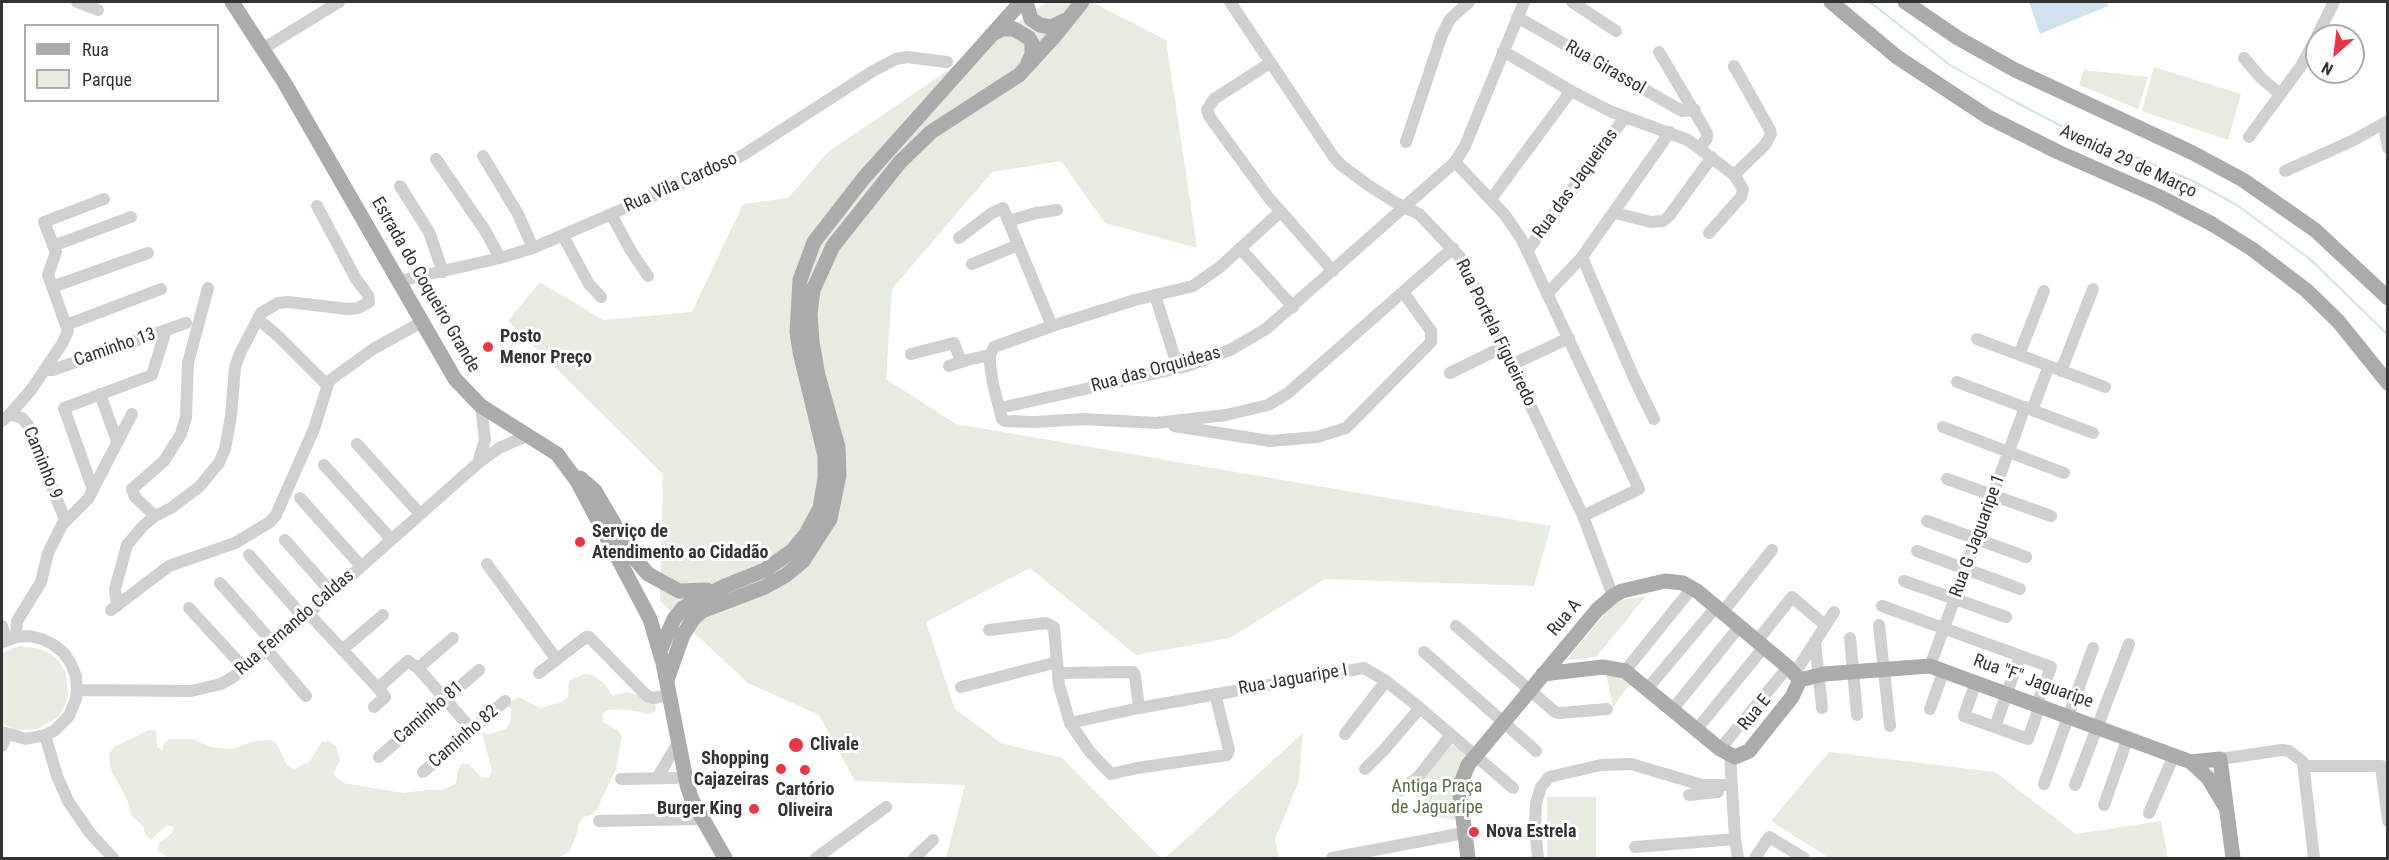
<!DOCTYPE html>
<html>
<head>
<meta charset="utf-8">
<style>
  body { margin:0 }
  #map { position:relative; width:2389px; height:860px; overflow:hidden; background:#fff; font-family:"Roboto Condensed",sans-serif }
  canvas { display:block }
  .frame { position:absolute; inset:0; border:3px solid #333; pointer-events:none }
  .legend { position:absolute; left:24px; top:24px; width:195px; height:78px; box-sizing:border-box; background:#fff; border:2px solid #adadad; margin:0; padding:8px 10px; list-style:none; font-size:18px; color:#333 }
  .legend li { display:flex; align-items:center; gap:12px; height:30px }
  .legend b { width:30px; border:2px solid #adadad }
  .north { position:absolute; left:2305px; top:24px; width:60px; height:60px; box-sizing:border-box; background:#fff; border:2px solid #adadad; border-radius:50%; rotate:208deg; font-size:16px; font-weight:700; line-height:24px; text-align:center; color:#333 }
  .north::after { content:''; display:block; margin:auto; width:21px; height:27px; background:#e63946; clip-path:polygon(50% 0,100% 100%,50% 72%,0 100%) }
</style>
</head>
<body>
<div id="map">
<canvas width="2389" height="860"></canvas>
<div class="frame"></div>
<ul class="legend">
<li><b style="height:8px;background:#ababab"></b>Rua</li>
<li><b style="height:16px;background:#e6ecdf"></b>Parque</li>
</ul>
<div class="north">N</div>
</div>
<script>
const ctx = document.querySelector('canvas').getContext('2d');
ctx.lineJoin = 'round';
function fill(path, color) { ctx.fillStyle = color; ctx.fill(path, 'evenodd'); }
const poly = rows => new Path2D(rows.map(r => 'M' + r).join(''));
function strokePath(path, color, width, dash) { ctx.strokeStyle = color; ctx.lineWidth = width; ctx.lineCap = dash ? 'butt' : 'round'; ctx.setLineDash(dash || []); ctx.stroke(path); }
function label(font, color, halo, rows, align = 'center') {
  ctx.font = font + ' "Roboto Condensed",sans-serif'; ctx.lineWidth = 6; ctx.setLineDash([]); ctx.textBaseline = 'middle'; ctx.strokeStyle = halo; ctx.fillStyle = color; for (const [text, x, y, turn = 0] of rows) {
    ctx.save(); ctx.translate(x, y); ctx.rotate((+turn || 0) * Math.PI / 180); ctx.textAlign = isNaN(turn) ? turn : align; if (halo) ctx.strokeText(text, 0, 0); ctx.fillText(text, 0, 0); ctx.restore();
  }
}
fill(poly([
  [1048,2,1092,2,1166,40,1197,248,1105,223,1061,161,992,172,892,289,886,379,956,424,1551,526,1534,586,1325,579,1230,638,1136,655,1030,568,926,622,955,709,1001,743,1062,758,1161,858,946,858,965,785,855,781,819,715,748,683,660,601,663,474,508,321,540,282,603,320,692,312,743,204,788,198,828,152],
  [2154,67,2241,94,2228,140,2142,111],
  [2084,70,2148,77,2138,109,2079,85],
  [1646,596,1596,657,1567,660,1615,601],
  [19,646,42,649,52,655,60,663,66,673,68,696,64,707,58,717,38,729,15,730,2,723,2,653],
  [584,674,592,675,604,683,612,696,627,692,650,698,655,703,656,711,649,714,625,709,609,710,602,714,603,722,617,730,622,736,616,769,597,809,591,815,583,817,579,823,578,831,569,852,558,858,168,858,158,851,159,843,171,834,174,827,167,825,151,840,145,834,143,826,131,815,127,799,111,770,109,754,114,747,149,730,156,731,157,747,163,751,163,744,169,739,193,739,210,747,232,749,256,741,271,740,277,744,287,765,294,769,309,762,322,742,329,741,336,746,340,760,333,774,343,783,403,793,426,790,441,790,456,784,458,770,462,764,469,764,481,777,489,778,492,771,482,733,490,734,505,729,510,723,511,710,506,704,519,697,540,708,562,702,568,697,569,681],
  [1606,674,1615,675,1631,682,1613,707],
  [1303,733,1299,781,1275,839,1279,858,1165,858],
  [1449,743,1470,755,1459,820,1416,815,1417,784],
  [1829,752,1995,772,2076,834,2161,821,2168,858,1829,858,1771,821],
  [1547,797,1596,797,1596,858,1547,858]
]), '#e6ecdf');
fill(poly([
  [2029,2,2107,2,2108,6,2040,34]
]), '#cfe2ee');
strokePath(poly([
  [1870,2,1950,65,2008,98,2069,130,2189,179,2237,205,2311,260,2388,335]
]), '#cfe2ee', 2);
strokePath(poly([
  [77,2,98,10],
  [1230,2,1333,156,1341,165,1368,185,1398,204,1419,214,1460,257,1583,516,1613,596],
  [1572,2,1616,31],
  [1517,17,1682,111,1695,110],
  [2317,36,2334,2],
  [264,48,339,2],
  [1503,51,1571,91,1612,112,1688,140,1734,175,1765,145,1771,134,1770,130,1734,66],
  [1659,52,1707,133,1707,138,1700,148],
  [2244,58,2261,78,2280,94],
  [1270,63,1214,99,1207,110,1209,116,1268,197,1333,271],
  [2388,124,2385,131,2388,148],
  [2249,137,2301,66,2317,37],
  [1406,142,1442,35,1450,19,1469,2],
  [483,156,518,214,533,248],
  [436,159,486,232,500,258],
  [1455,162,1505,215,1522,240,1639,489,1583,516],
  [2285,171,2352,141,2388,121],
  [400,186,429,232,443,272],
  [1491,199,1571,91],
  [1280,212,1220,267,1193,286,1135,300,1052,326,994,347,990,355,990,364,993,384,1002,419,1005,421,1034,422,1084,419,1156,423,1226,415,1268,405,1288,393,1453,248],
  [1615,213,1651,222,1663,221,1669,216,1712,157],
  [611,214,631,251,648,276],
  [1008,221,1036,213,1057,210],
  [1709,233,1741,197,1743,189,1734,175],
  [563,236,589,284,601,297],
  [959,238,992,213,1003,208,1052,326],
  [53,246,131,217],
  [1240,248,1293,307],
  [1527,251,1625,117],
  [1582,257,1634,378,1654,419],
  [972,264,1018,245],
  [399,281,500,258,533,248,715,169,743,155,873,71,896,59,907,57,947,62],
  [52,287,148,253],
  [1547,294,1582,257,1670,132],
  [1155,295,1178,368],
  [258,319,278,336,326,384],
  [66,325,161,289],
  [1977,339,2105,387],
  [911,354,954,343,961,362],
  [2019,355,2044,291],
  [1511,365,1569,338],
  [949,366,967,360,990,355],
  [44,370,53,370,186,323],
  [2061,371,2093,289],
  [1450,373,1503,347],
  [1957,382,2093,433],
  [100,394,117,441],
  [1000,408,1184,367,1230,350,1266,329,1455,162,1465,146,1524,2],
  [2032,410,2049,366],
  [10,414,22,418,28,425,65,520],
  [2,421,10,414,31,390,62,344,68,331,48,275,56,252,44,222,104,199],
  [1174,426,1270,441,1317,437,1346,428,1431,342,1431,331,1403,292],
  [1943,427,2064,473],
  [357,444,420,514],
  [478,463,485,440,481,406],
  [324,465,391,539],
  [1947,479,2051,516],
  [92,487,64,408,152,375,166,330],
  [300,498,361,566],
  [155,516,171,508,199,487,219,463,225,449,231,416,235,367,240,353,261,313,278,303,288,302,348,309,358,308,369,302,368,295,356,279,317,206],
  [1927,521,2026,557],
  [285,540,332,593],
  [1917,551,2020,589],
  [249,555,304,618],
  [487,564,557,660],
  [1904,581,2006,617],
  [220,583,274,644],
  [117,606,115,589,127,545,143,526,155,516,135,497,132,489,164,461,181,434,186,417,188,363,208,288],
  [1882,606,2051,667,2037,704],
  [189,608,245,669],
  [111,610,169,566,235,543,270,522,276,515,314,429,329,381,373,349,422,322],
  [308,613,378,688],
  [1722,613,1772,550],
  [1879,625,1890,726],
  [2,626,6,640],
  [1456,626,1555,712,1560,713,1607,709],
  [989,630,1046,623,1054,627,1059,685,1070,723,1090,752,1111,774,1137,768,1227,755,1229,750,1215,694],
  [16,637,17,621,41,582,48,553,62,525,88,499,132,414],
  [1850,638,1857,715],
  [1757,641,1792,597,1825,625],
  [1815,641,1822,708],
  [2,642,16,637,29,636,42,639,54,645,64,653,71,664,76,676,77,690,76,699,69,716,54,731,45,735,26,739,2,732],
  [267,650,306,696],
  [342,650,383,615],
  [1424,652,1536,751],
  [1930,666,2025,407],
  [418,668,453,638],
  [1625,671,1692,588],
  [539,673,586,637,589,637,647,696,653,698,668,695],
  [1058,673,1133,672,1135,676,1139,708],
  [1795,673,1834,612],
  [1976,682,1964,716,2028,739,2040,705],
  [961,687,1057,662],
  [1648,688,1716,607],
  [77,690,191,691,221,684,233,677,267,650,477,464,499,448,529,435],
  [374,707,385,697,378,688,408,661,418,668,472,730],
  [1673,709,1739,627],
  [1930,709,1944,670],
  [1070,723,1139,708,1364,668,1386,681,1420,708,1513,788],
  [1995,727,2020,656],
  [1697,729,1764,647],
  [1345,734,1386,681],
  [45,735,57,776,68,801,90,833,113,858],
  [2,746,7,735],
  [1720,749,1788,667],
  [1730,755,1735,839,1738,858],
  [379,757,479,670],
  [2220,759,2282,750,2289,751,2303,762,2314,858],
  [2305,766,2381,766,2388,821],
  [1365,769,1383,751,1420,708],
  [423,772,505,701],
  [657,778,678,743],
  [621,779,676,778],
  [2044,784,2093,648],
  [2075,785,2129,644],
  [1401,790,1418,777,1451,735],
  [1689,795,1718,792],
  [2104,805,2128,737],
  [2149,813,2174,755],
  [599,821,702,819],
  [1635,847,1735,839],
  [816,858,886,807],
  [914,858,933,840],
  [1332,858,1464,833],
  [1538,858,1535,828,1536,803,1541,787,1549,777,1601,765,1631,764,1702,785,1731,785],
  [1755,858,1769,837,1804,858]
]), '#d0d0d0', 12);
strokePath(poly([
  [232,2,284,82,455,379,481,406,557,454,577,481,650,619,663,663,687,785,692,800,725,858],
  [1026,2,1031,19,1040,25,1051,27,1066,20],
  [1831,2,1897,57,1988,117,2058,152,2160,197,2212,224,2252,249,2306,290,2338,321,2388,383],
  [1905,2,1958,38,2015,70,2193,153,2243,180,2315,230,2388,298],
  [991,35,1002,29,1014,29,1029,38,1032,43,1032,54,1028,63],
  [580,478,595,491,635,559,648,574,679,591,707,590],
  [660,651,674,619,683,608,725,586,765,570,792,551,806,534,820,508,825,478,825,456,800,352,797,332,800,280,814,242,863,179,1021,2],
  [1543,674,1603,667,1625,671,1720,749,1735,757,1749,751,1792,697,1800,680],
  [667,680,683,635,693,619,702,611,765,587,786,575,803,561,830,519,839,475,838,447,818,375,812,342,810,314,813,290,833,246,900,162,931,132,1019,75,1053,38,1082,2],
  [1800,680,1824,674,1930,666,2191,762,2208,778,2226,808],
  [2191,762,2220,759,2233,858],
  [1468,858,1460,794,1461,783,1468,765,1597,610,1613,596,1622,591,1665,581,1683,583,1697,591,1788,667,1800,680]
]), '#ababab', 15);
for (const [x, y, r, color] of [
  [488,347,6,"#e63946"],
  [580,542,6,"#e63946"],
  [796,745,8,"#e63946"],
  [781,769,6,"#e63946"],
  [805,770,6,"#e63946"],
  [754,809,6,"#e63946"],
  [1474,832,6,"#e63946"]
]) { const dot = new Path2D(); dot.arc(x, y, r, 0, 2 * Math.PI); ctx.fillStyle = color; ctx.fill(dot); strokePath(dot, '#fff', 2); }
label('18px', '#333', '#fff', [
  ["Rua Girassol",1605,68,30],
  ["Avenida 29 de Março",2128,162,25],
  ["Rua Vila Cardoso",681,183,-24],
  ["Rua das Jaqueiras",1576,184,-54],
  ["Estrada do Coqueiro Grande",425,285,60],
  ["Rua Portela Figueiredo",1495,333,64],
  ["Caminho 13",115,348,-19],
  ["Rua das Orquideas",1156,370,-15],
  ["Caminho 9",42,463,68],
  ["Rua G Jaguaripe 1",1978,536,-70],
  ["Rua A",1565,618,-50],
  ["Rua Fernando Caldas",295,623,-41],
  ["Rua Jaguaripe I",1293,680,-10],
  ["Rua \"F\" Jaguaripe",2033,682,20],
  ["Caminho 81",429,713,-41],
  ["Rua E",1755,713,-51],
  ["Caminho 82",464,737,-41]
]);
label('bold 18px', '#333', '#fff', [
  ["Posto",500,337],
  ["Menor Preço",500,358],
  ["Serviço de",592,532],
  ["Atendimento ao Cidadão",592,553],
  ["Clivale",810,745],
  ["Shopping",769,759,"right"],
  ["Cajazeiras",769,780,"right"],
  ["Cartório",805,790,"center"],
  ["Oliveira",805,811,"center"],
  ["Burger King",742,809,"right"],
  ["Nova Estrela",1486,832]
], 'left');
label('18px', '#56703f', '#fff', [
  ["Antiga Praça",1437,787],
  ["de Jaguaripe",1437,808]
]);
</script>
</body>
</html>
